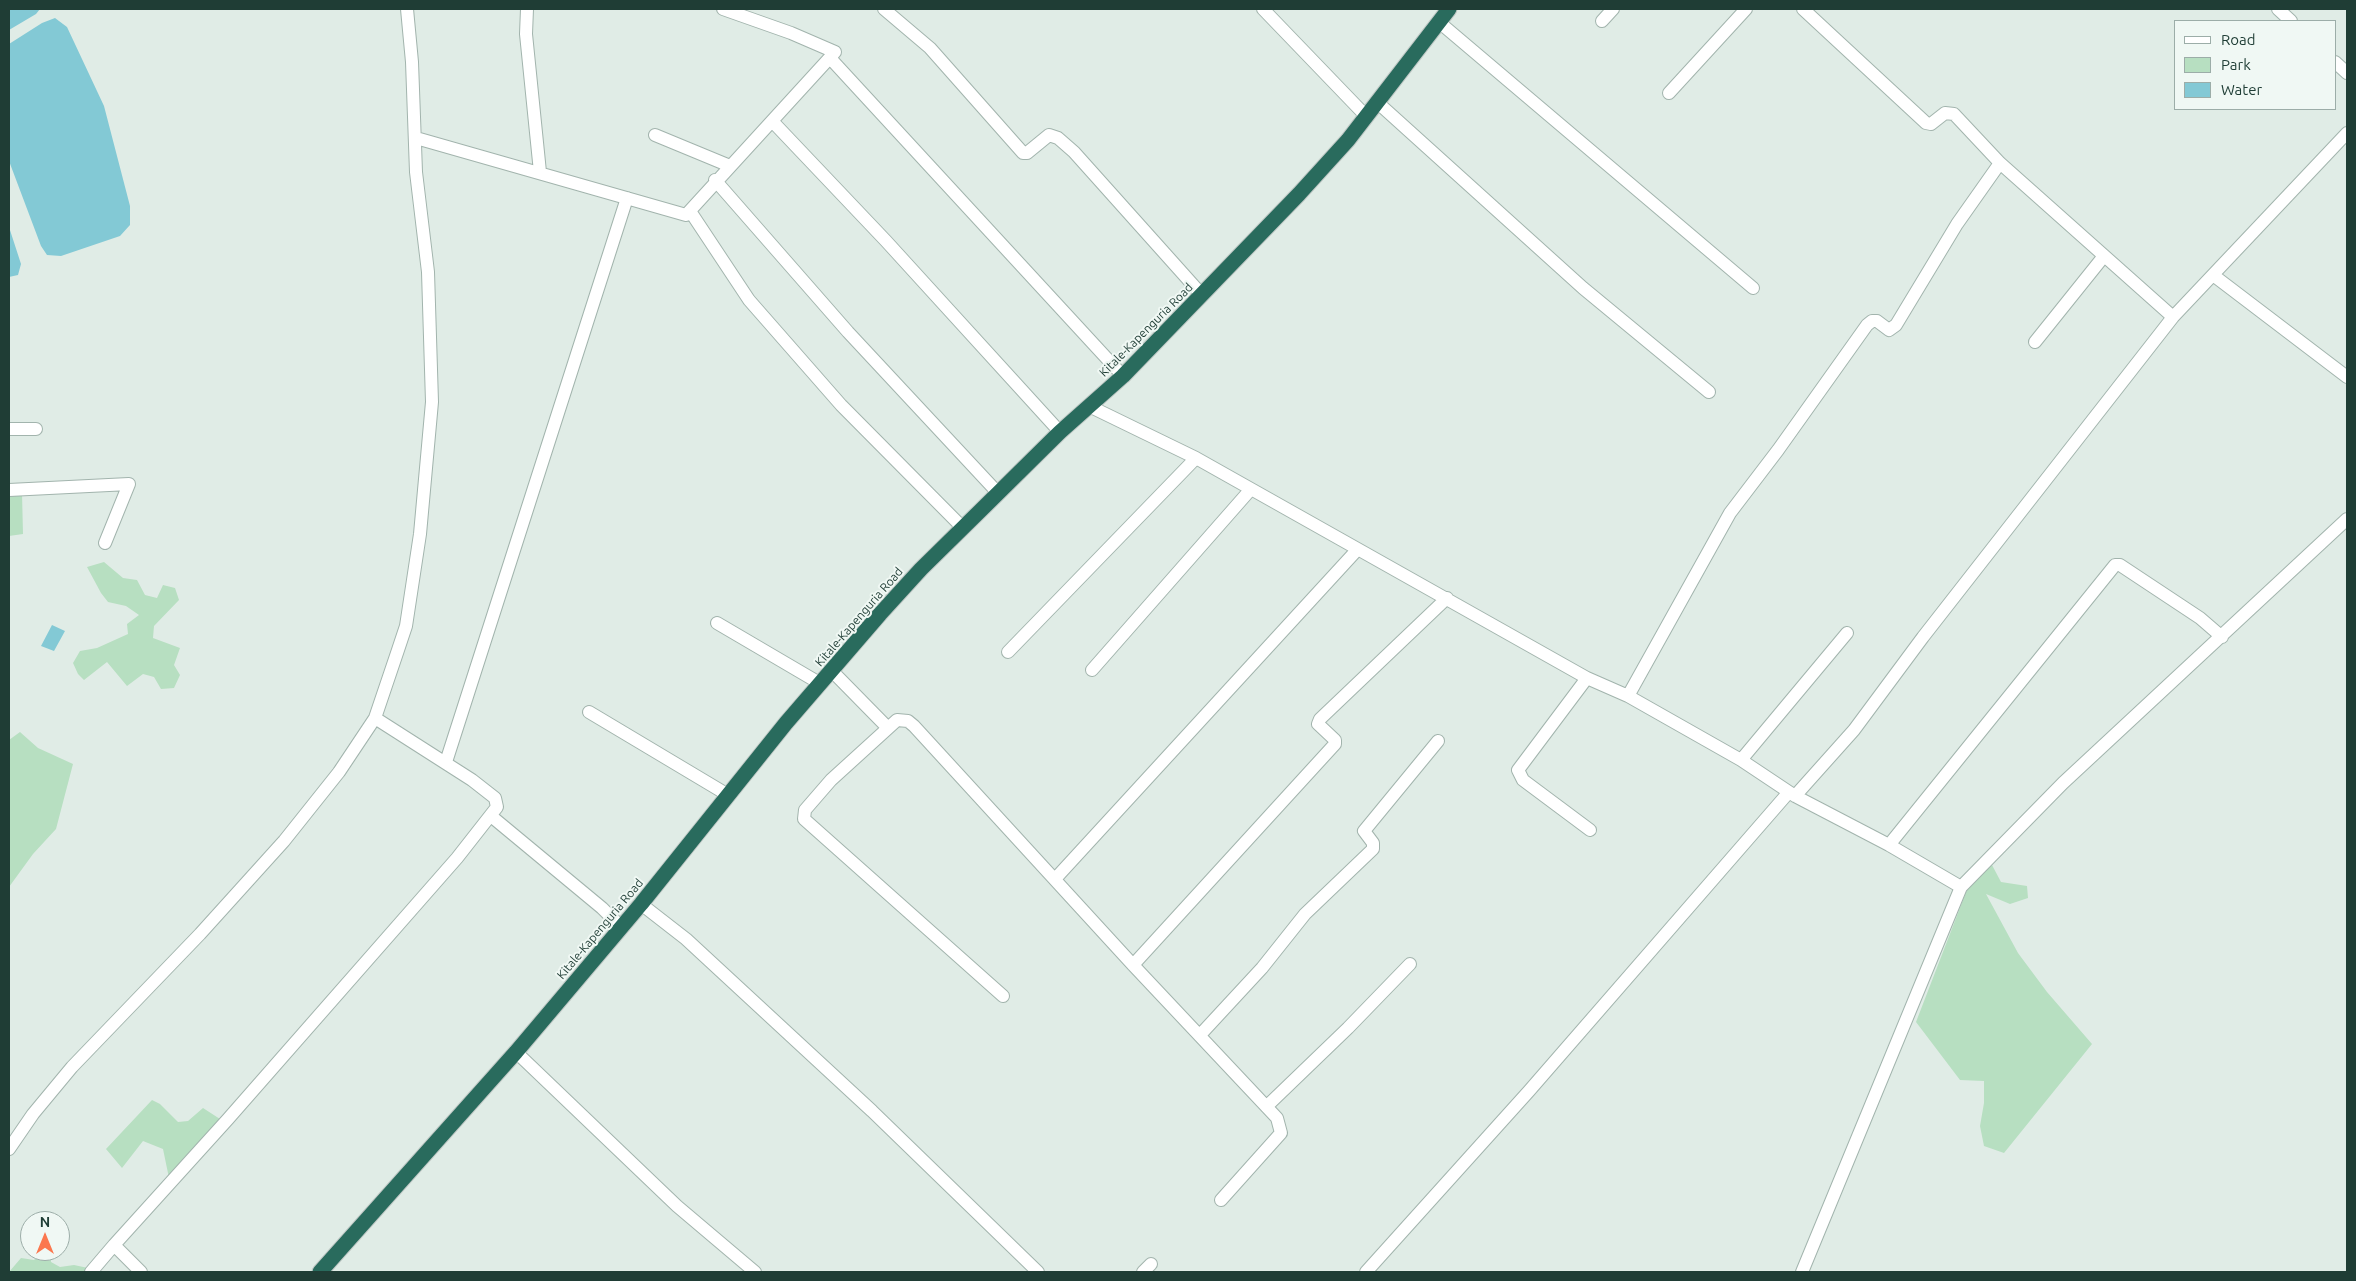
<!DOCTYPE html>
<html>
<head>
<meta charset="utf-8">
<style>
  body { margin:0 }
  #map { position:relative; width:2356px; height:1281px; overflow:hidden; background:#e0ece6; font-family:Ubuntu,sans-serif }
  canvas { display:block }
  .frame { position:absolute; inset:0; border:10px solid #1f3d35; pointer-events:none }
  .legend { position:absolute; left:2174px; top:20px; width:162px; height:90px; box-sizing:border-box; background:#f0f8f4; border:1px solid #9cada8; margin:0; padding:6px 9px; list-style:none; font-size:15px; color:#1f3d35 }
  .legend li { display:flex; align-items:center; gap:10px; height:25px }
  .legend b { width:25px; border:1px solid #9cada8 }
  .north { position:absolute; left:20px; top:1211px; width:50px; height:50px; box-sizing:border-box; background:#f0f8f4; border:1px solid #9cada8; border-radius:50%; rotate:0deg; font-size:14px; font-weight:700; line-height:20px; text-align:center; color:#1f3d35 }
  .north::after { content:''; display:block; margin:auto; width:18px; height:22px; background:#fb774e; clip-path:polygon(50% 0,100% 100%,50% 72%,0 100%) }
</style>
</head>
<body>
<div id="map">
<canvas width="2356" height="1281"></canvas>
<div class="frame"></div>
<ul class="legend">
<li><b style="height:6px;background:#fff"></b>Road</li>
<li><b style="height:14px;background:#b7dfc1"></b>Park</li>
<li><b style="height:14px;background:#83c9d5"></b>Water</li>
</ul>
<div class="north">N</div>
</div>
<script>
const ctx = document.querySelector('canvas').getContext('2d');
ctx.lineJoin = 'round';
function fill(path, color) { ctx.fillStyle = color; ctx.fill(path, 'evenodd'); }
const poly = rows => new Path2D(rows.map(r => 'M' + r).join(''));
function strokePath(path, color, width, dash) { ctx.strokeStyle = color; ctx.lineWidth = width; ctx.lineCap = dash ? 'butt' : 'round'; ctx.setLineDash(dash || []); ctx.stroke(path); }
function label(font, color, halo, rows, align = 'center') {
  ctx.font = font + ' Ubuntu,sans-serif'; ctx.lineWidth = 4; ctx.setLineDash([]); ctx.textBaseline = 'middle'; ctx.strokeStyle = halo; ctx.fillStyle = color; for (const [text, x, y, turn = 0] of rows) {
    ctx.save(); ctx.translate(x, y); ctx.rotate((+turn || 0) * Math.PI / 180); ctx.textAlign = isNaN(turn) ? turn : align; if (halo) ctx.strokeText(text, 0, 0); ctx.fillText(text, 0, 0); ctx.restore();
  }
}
fill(poly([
  [22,493,23,534,9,536,9,494],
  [104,562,123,578,137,580,145,595,157,598,163,585,175,588,179,600,154,626,153,638,180,648,174,665,180,675,174,688,161,689,154,677,143,674,127,686,107,662,84,680,78,674,73,663,80,651,97,648,128,634,127,624,139,615,126,606,108,602,101,593,87,567],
  [20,732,38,748,73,764,56,829,33,854,9,887,9,740],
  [1992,865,2001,882,2027,886,2028,898,2010,904,1986,894,2018,953,2047,992,2092,1044,2004,1153,1984,1146,1980,1126,1984,1103,1984,1081,1960,1080,1916,1022,1968,887],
  [152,1100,160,1104,178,1122,188,1121,203,1108,220,1119,169,1178,163,1149,143,1141,122,1168,106,1149],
  [43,1251,50,1254,51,1262,60,1267,74,1265,88,1268,84,1272,9,1272,21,1258,34,1260]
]), '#b7dfc1');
fill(poly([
  [9,9,40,9,36,14,9,30],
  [55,18,67,27,104,106,130,206,130,225,120,236,61,256,47,255,41,246,9,161,9,44,42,23],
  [9,227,21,264,18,275,9,277],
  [52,625,65,631,54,651,41,646]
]), '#83c9d5');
const minor = poly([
  [527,9,526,34,540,172],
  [884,9,930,48,1023,153,1027,153,1049,135,1058,138,1074,152,1202,295],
  [1263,9,1366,116],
  [1803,9,1926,123,1931,124,1945,113,1954,114,2000,163,2173,317],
  [2278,9,2291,21],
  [1602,21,1613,9],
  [1439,22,1753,288],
  [830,58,1123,376],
  [2335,62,2347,73],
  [1669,93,1746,9],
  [1377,102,1583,288,1709,392],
  [773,122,886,241,1060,432],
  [655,135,730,166],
  [416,138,686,215,835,52,791,33,723,9],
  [715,180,848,332,998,493],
  [690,211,749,300,841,405,963,528],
  [2213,275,2347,377],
  [2035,342,2104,256],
  [1089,406,1196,458,1587,678,1628,696,1741,760,1795,796,1889,845,1961,887],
  [9,429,36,429],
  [9,490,129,484,105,543],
  [717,623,821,684],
  [1008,652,1196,458],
  [1092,670,1251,489],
  [832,671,888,728],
  [1587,678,1518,770,1523,780,1590,830],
  [1628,696,1730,513,1778,450,1867,325,1872,321,1877,321,1889,330,1896,325,1957,224,2000,163],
  [589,712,728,795],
  [1741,760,1847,633],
  [446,762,627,198],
  [1795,796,1854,730,1923,637,2173,317,2347,133],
  [491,816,602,908,621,927],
  [1889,845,2115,565,2120,565,2200,618,2222,637],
  [1055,879,1357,550],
  [641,904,686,939,872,1111,1038,1272],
  [1133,965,1335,744,1335,740,1318,724,1320,719,1447,598],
  [1003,996,804,819,805,810,831,780,897,720,908,721,914,726,1133,965,1277,1118,1281,1133,1221,1200],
  [1200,1035,1262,968,1305,914,1373,849,1373,843,1364,831,1438,741],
  [516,1052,677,1206,755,1272],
  [1267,1106,1348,1028,1410,964],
  [9,1149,33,1114,72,1067,200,934,284,841,339,772,375,718,398,650,406,626,420,534,432,402,428,272,416,172,412,62,407,9],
  [91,1272,114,1245],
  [141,1272,114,1245,228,1119,457,858,497,807,495,798,472,780,375,718],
  [1143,1272,1151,1264],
  [1366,1272,1529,1091,1789,792],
  [1802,1272,1961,887,2063,783,2347,519]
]);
const highway = poly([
  [320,1272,516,1052,641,904,786,723,880,614,921,569,979,512,1060,432,1123,376,1299,194,1348,140,1449,9]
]);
strokePath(minor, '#a2b4ad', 14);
strokePath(highway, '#c0c9c6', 17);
strokePath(minor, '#fff', 12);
strokePath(highway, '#296b5d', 15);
label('12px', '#1f3d35', '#f0f8f4', [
  ["Kitale-Kapenguria Road",1146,330,-45],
  ["Kitale-Kapenguria Road",859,617,-49],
  ["Kitale-Kapenguria Road",600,929,-50]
]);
</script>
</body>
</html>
